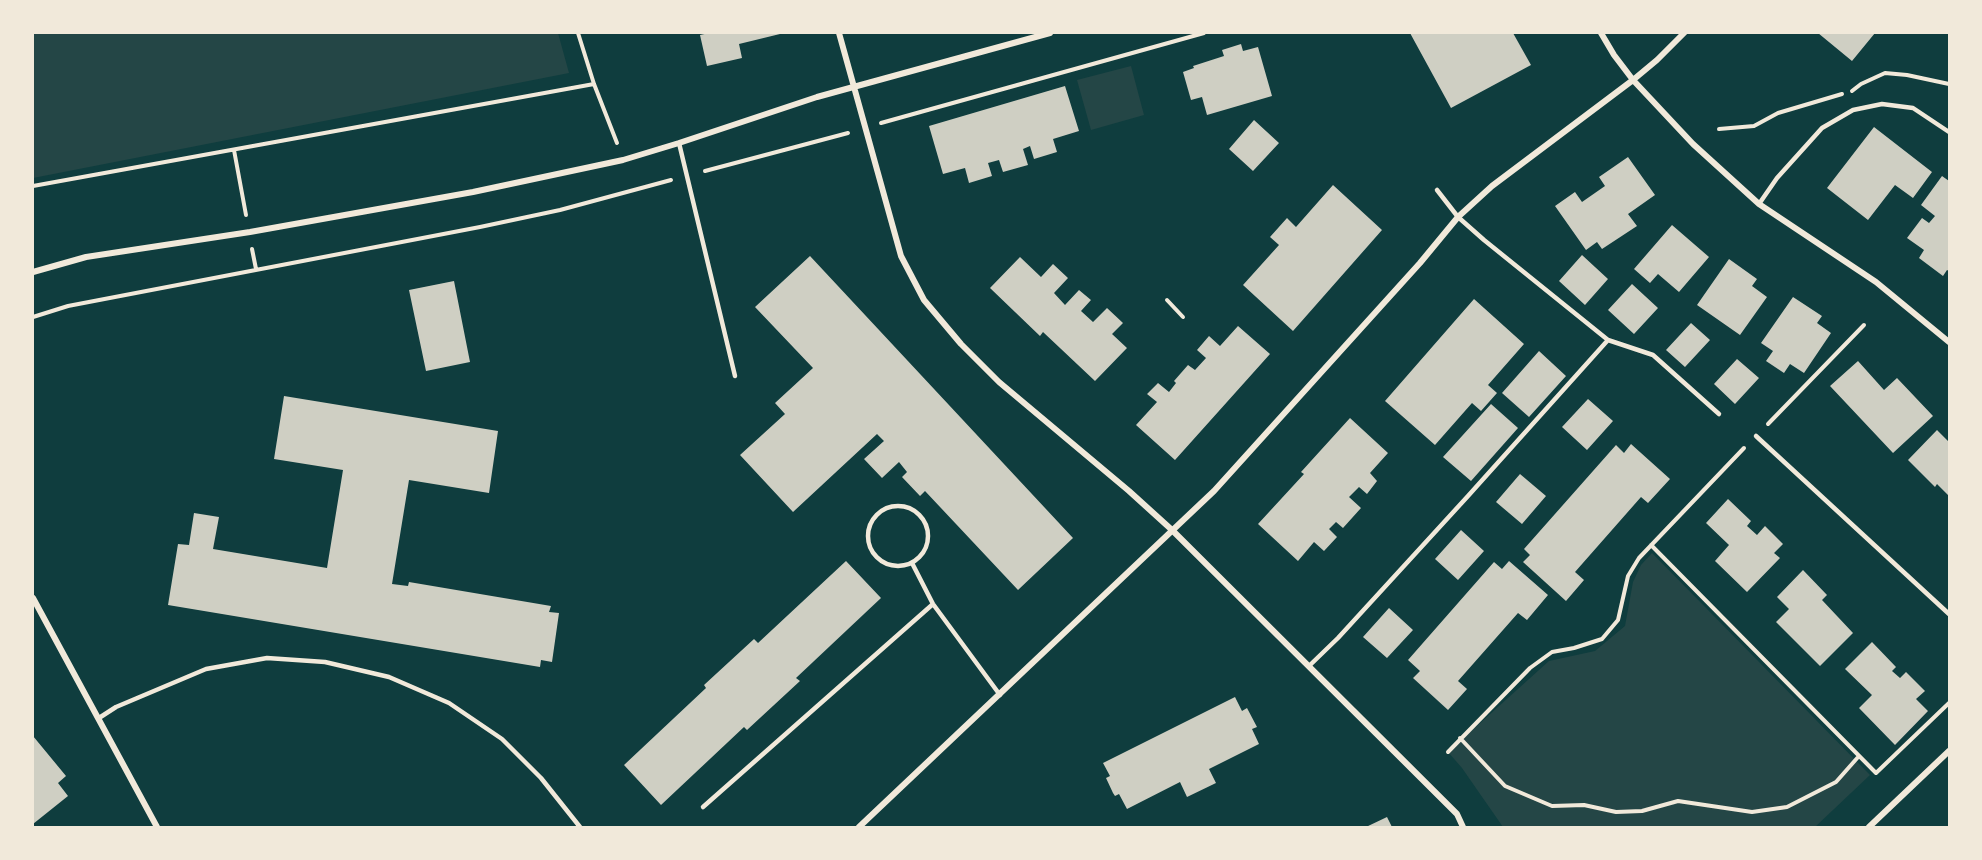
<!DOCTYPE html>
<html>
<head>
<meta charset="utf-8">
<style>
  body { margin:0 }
  #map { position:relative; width:1982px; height:860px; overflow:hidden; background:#0f3d3e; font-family:Raleway,sans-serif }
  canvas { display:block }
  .frame { position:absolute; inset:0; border:34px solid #f1e9da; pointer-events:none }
</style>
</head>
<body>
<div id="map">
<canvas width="1982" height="860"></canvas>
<div class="frame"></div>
</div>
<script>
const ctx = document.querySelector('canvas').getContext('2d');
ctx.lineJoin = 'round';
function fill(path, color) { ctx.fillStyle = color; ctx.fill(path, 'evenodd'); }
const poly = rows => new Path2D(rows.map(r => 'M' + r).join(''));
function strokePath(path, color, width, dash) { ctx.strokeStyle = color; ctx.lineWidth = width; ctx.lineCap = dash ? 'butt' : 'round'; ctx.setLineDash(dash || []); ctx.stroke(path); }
fill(poly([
  [33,33,558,33,569,73,33,178],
  [1131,66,1144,115,1091,130,1077,80],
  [1652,553,1870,775,1815,827,1503,827,1462,768,1448,752,1549,661,1595,651,1625,626,1633,582,1641,565]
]), '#244646');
fill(poly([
  [709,33,780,33,780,34,739,44,742,58,707,66,700,35],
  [1410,33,1513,33,1531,65,1451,108],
  [1818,33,1875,33,1852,61],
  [1241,44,1243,51,1258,47,1272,96,1207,115,1202,97,1191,100,1183,72,1194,68,1193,66,1224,56,1222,50],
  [1065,86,1079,131,1053,139,1057,152,1034,159,1030,146,1023,149,1028,165,1003,172,999,160,988,163,992,176,969,183,965,168,943,174,929,126],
  [1254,120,1279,143,1253,171,1229,149],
  [1874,127,1932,172,1913,198,1895,185,1868,220,1827,188],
  [1628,157,1655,195,1628,214,1637,226,1602,249,1597,242,1586,250,1555,206,1575,192,1582,202,1605,186,1599,177],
  [1942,176,1949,181,1949,271,1947,270,1943,276,1919,258,1924,250,1907,238,1922,218,1929,223,1935,216,1921,205],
  [1333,185,1382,230,1293,331,1243,285,1279,245,1270,237,1287,218,1296,227],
  [1672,225,1709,257,1679,292,1658,274,1650,283,1634,269],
  [1582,255,1608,279,1585,305,1559,281],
  [810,256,1073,538,1018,590,925,491,920,496,902,477,907,472,899,462,882,478,864,459,884,441,877,434,793,512,740,455,785,414,775,403,813,368,755,307],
  [1020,257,1041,277,1053,264,1068,278,1054,293,1065,305,1079,290,1091,300,1081,311,1093,322,1107,308,1123,323,1112,334,1127,348,1095,381,1043,332,1040,336,990,288],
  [1729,259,1757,279,1752,286,1767,297,1740,335,1697,305],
  [454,281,470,362,426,371,409,290],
  [1632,284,1658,308,1634,334,1608,310],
  [1793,297,1822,316,1817,323,1831,333,1804,373,1790,364,1784,373,1766,361,1773,351,1761,343],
  [1474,299,1524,344,1488,385,1497,393,1481,411,1472,403,1435,445,1385,401],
  [1691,323,1710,340,1685,367,1666,350],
  [1238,326,1270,354,1175,460,1136,425,1157,402,1147,394,1158,383,1169,392,1176,383,1174,381,1188,365,1195,370,1206,358,1197,350,1209,336,1220,346],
  [1539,351,1566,376,1529,417,1502,393],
  [1737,359,1759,378,1735,404,1714,384],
  [1858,361,1884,390,1897,378,1933,416,1893,453,1830,386],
  [284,396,498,431,489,493,409,480,392,584,408,586,409,582,551,606,549,612,559,613,552,662,541,660,540,667,168,605,178,544,189,545,194,513,219,517,213,549,327,568,343,470,274,459],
  [1588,399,1613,421,1587,450,1562,427],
  [1491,404,1518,428,1471,481,1443,457],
  [1350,418,1388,453,1370,473,1377,481,1367,494,1359,487,1349,497,1361,508,1343,528,1336,522,1329,529,1337,537,1324,551,1314,542,1298,561,1258,524,1304,474,1301,472],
  [1937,430,1949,442,1949,496,1937,484,1935,487,1908,460],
  [1631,444,1670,479,1648,503,1641,497,1575,572,1584,580,1566,601,1523,562,1530,555,1524,549,1616,445,1624,453],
  [1520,474,1546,496,1522,524,1496,502],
  [1728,499,1751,521,1747,526,1757,535,1765,526,1783,544,1774,553,1780,558,1747,592,1715,561,1729,545,1706,523],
  [1461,530,1484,551,1458,580,1435,559],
  [846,561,881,598,796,678,800,681,747,730,744,727,661,805,624,765,706,688,704,685,754,639,758,643],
  [1509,561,1548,595,1527,620,1518,613,1458,681,1467,689,1448,710,1413,678,1420,671,1408,660,1494,562,1502,569],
  [1803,570,1827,595,1822,600,1853,633,1820,666,1776,622,1789,609,1777,597],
  [1389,608,1413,630,1387,658,1363,637],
  [1872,642,1896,667,1892,671,1900,678,1906,672,1925,691,1916,699,1928,711,1895,745,1859,708,1872,695,1845,669],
  [1235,697,1242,711,1247,708,1257,727,1252,729,1259,744,1209,769,1216,783,1187,797,1180,782,1127,809,1119,794,1115,796,1113,793,1106,778,1110,776,1103,763],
  [33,736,66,776,58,783,68,796,33,824],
  [1387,817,1392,827,1366,827]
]), '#cfcfc3');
strokePath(poly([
  [578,33,594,84,617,143],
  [1852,91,1861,84,1885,73,1907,75,1949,84],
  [881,123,1204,33],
  [1719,129,1754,126,1778,113,1842,94],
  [234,150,246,215],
  [705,171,848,133],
  [33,186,594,84],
  [252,249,256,269],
  [1167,300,1183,317],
  [33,317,68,306,480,227,560,210,671,180],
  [1768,424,1864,325],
  [1651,545,1876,773,1949,703],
  [1460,738,1505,786,1552,806,1584,805,1616,812,1642,811,1678,801,1752,812,1787,807,1836,782,1859,756],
  [1448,752,1530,668,1552,652,1574,648,1602,639,1618,620,1628,576,1639,558,1744,448]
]), '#f1e9da', 4);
strokePath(poly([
  [679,143,735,376],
  [1759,204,1777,178,1822,128,1853,110,1882,104,1913,108,1949,132],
  [1608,340,1653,355,1719,414],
  [1756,436,1949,614],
  '868 536a30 30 0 1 1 60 0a30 30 0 1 1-60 0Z',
  [912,563,933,604,1000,695],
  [1309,666,1338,638,1468,496,1608,340,1484,240,1458,217,1437,190],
  [99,718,116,707,206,669,267,658,325,662,389,677,449,703,502,739,541,778,580,827],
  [703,807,933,604]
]), '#f1e9da', 4.5);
strokePath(poly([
  [839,33,901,256,924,300,961,344,999,382,1129,491,1172,530,1457,814,1463,827],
  [1601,33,1614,55,1633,80,1693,144,1759,204,1876,282,1949,342],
  [33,272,86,257,250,232,473,192,623,160,679,143,817,97,1050,33],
  [33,598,157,827],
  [859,827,1214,491,1420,263,1458,217,1492,186,1633,80,1657,60,1684,33],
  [1869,827,1949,751]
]), '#f1e9da', 6);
</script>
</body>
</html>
